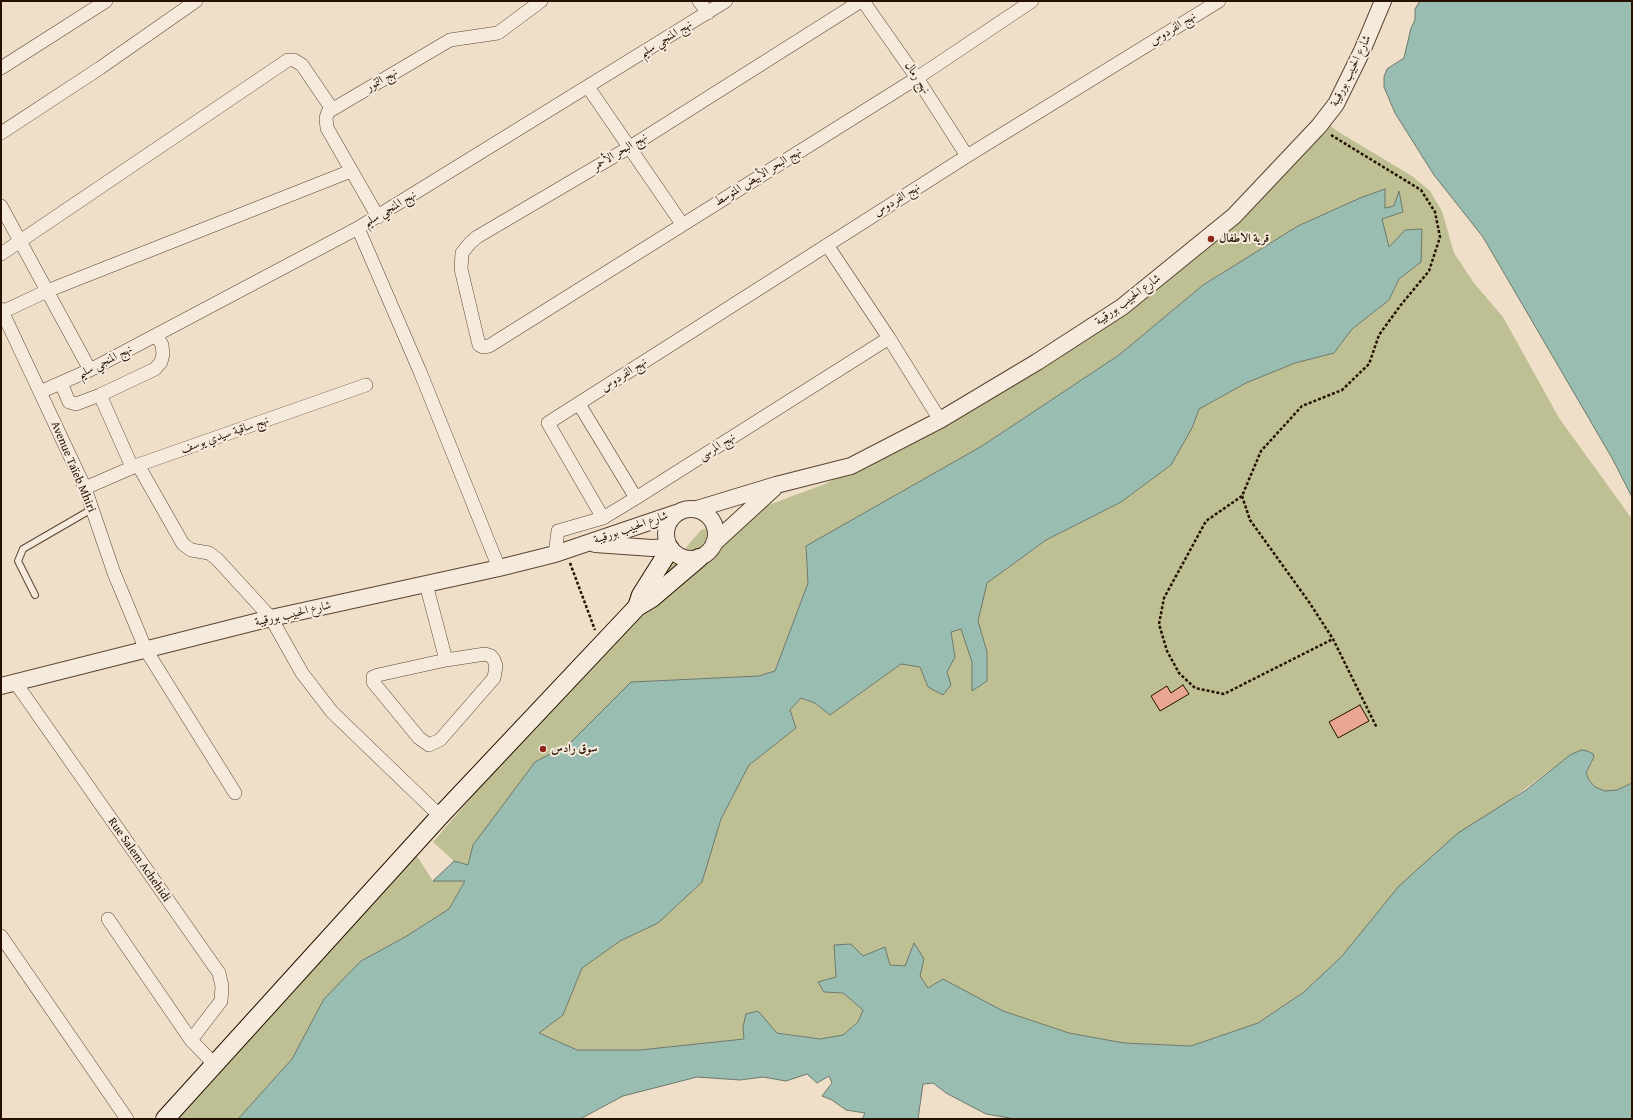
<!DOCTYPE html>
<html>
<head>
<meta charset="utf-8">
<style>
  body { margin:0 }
  #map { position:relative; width:1633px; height:1120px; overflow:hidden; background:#f0dfc8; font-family:"Gentium Book Plus",serif }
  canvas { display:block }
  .frame { position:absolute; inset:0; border:2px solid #261100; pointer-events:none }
</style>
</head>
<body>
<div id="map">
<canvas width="1633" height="1120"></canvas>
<div class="frame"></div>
</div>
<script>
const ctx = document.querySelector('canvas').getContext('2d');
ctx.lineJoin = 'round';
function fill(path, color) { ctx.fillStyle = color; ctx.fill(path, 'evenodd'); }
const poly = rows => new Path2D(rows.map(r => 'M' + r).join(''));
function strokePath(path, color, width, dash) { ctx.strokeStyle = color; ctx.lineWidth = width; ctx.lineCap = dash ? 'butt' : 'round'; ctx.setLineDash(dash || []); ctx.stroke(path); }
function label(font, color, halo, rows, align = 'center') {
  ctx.font = font + ' "Gentium Book Plus",Amiri,serif'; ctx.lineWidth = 4; ctx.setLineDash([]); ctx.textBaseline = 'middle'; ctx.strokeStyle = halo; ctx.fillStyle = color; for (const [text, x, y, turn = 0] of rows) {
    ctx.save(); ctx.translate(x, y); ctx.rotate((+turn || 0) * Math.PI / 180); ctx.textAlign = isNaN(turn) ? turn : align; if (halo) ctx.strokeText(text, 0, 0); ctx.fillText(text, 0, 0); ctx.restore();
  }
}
fill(poly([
  [1326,122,1337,131,1412,176,1430,191,1442,211,1454,253,1474,283,1503,317,1559,418,1632,519,1632,783,1617,790,1605,791,1595,787,1589,780,1586,773,1593,761,1570,755,1502,806,1304,992,1258,1023,1191,1046,1124,1043,1069,1033,1003,1011,943,979,928,988,919,976,924,959,905,966,890,965,873,953,863,956,851,945,834,946,836,977,818,982,824,992,843,993,863,1010,858,1022,843,1035,820,1039,743,1027,744,1039,640,1050,577,1050,539,1033,563,1015,582,968,620,941,658,923,702,882,721,819,749,765,796,728,790,710,801,698,815,703,830,715,901,664,920,667,928,687,947,672,955,657,951,632,961,629,972,662,972,691,987,681,987,652,978,621,986,583,1046,540,1121,502,1171,465,1192,428,1199,409,1246,383,1295,363,1334,353,1352,329,1389,300,1399,279,1421,261,1405,230,1389,248,1382,219,1403,212,1399,192,1394,206,1385,208,1385,189,1360,198,1298,226,1203,285,1119,355,982,446,806,546,808,583,775,671,759,676,631,682,569,744,535,763,473,845,468,865,454,861,433,842,701,530,825,484,963,415,1124,313],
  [415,853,433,881,465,881,449,909,405,937,361,961,325,999,292,1059,238,1119,167,1119]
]), '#bec093');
const water = poly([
  [1420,1,1632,1,1632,497,1612,458,1483,237,1434,175,1395,113,1384,87,1384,77,1387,69,1404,58,1411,28,1415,20,1415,9,1420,1],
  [1385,189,1385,208,1394,206,1399,191,1403,212,1382,219,1389,247,1405,230,1422,229,1421,262,1399,279,1389,300,1352,329,1334,353,1295,363,1246,383,1199,409,1192,428,1171,465,1121,502,1046,540,987,583,978,621,987,652,987,681,972,691,972,662,961,629,951,632,955,657,947,672,951,685,943,695,928,687,920,667,901,664,830,715,815,703,801,698,790,710,796,728,749,765,721,819,702,882,658,923,620,941,582,968,563,1015,539,1033,577,1050,640,1050,744,1039,743,1027,746,1014,758,1011,777,1033,820,1039,843,1035,858,1022,863,1010,843,993,824,992,818,982,836,977,834,945,851,944,863,956,885,947,890,965,905,966,914,943,924,959,920,976,928,988,943,979,1003,1011,1069,1033,1124,1043,1191,1046,1258,1023,1304,992,1342,956,1399,886,1458,833,1526,790,1570,755,1581,750,1587,751,1593,754,1594,757,1586,773,1589,780,1595,787,1605,791,1617,790,1632,783,1632,1119,1015,1119,986,1114,946,1093,933,1083,923,1084,918,1119,862,1119,865,1113,846,1110,832,1100,822,1096,832,1083,829,1076,817,1083,807,1074,786,1081,763,1077,740,1080,697,1077,623,1096,580,1119,238,1119,292,1059,324,999,361,961,405,937,449,909,465,881,433,881,454,861,468,865,473,845,535,762,569,744,631,682,759,676,775,671,808,583,806,546,982,446,1119,355,1203,285,1298,226,1360,198,1385,189]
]);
fill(water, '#9abdb2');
strokePath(water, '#6c786b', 1);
const building = poly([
  [1183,685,1189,694,1160,711,1151,696,1167,686,1171,693,1183,685],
  [1360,705,1369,721,1338,738,1329,722,1360,705]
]);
fill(building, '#e9a791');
strokePath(building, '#261100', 1);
const service = poly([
  [35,595,18,561,23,549,92,509]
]);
const minor = poly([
  [699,1,708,13],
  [861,1,630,147,477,237,470,243,462,253,461,269,479,345,483,347,489,346,917,78,1032,1],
  [863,1,917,78,967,156],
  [1,68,106,1],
  [588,87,682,224],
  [1,133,100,68,196,1],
  [1,206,90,370],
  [378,217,327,128,326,118,328,112,450,40,498,33,541,1],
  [358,228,421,374,499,568],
  [827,245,889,338,940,420],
  [1,254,288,60,294,60,302,65,332,109],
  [1,309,85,488,114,573,146,650,235,793],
  [2,312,47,291,351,171],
  [61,383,69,402,76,404,100,395,155,369,161,362,163,354,162,345,156,335],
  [40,392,90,370,358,228,726,1],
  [100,395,132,467],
  [579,404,636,498],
  [138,465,183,544,191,550,209,553,217,559,271,618,302,673,332,712,440,816],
  [85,488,138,465,366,385],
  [603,518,548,423,967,156,1219,1],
  [555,554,558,531,603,518,636,498,889,338],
  [426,584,446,660],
  [485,654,491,656,494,660,496,666,494,678,440,740,429,745,419,738,373,682,373,677,378,675,446,660,485,654],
  [15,682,219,973,222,986,221,1001,191,1040],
  [108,919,191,1040,215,1065],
  [1,936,127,1119]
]);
const tertiary = poly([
  '666 534a25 25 0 1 1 50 0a25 25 0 1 1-50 0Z',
  [697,509,776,485,851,466,940,420,1037,362,1122,307,1234,216,1319,126,1336,104,1362,51,1383,1],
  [714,543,774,488],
  [595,544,652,548,669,547],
  [1,686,271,618,499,568,555,554,676,513]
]);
const secondary = poly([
  [637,607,641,595,670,549],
  [165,1119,440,816,637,607,652,598,699,558]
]);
strokePath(service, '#584432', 8);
strokePath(minor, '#584432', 14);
strokePath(tertiary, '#584432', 18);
strokePath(secondary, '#261100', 20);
strokePath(poly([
  [1331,135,1421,190,1435,212,1440,237,1429,271,1400,306,1379,335,1369,364,1342,390,1302,406,1261,451,1242,496,1250,520,1309,602,1333,639,1377,728],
  [1242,496,1206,521,1164,598,1159,624,1167,651,1179,673,1195,688,1224,694,1333,639],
  [570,563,595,630]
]), '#261100', 2.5, [3, 2]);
strokePath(service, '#f5eadb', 6);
strokePath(minor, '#f5eadb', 13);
strokePath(tertiary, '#f5eadb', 16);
strokePath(secondary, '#f5eadb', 18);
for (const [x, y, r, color] of [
  [1211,239,4,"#8f2418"],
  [543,749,4,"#8f2418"]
]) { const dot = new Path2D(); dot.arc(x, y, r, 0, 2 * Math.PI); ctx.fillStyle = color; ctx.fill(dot); strokePath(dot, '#f5eadb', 1.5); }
label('12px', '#261100', '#f5eadb', [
  ["نهج الفردوس",1173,29,-32],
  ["نهج المنجي سليم",666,39,-32],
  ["شارع الحبيب بورقيبة",1351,71,-64],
  ["نهج رمال",917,78,56],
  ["نهج التمور",382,80,-30],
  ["نهج البحر الأحمر",620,152,-31],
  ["نهج البحر الأبيض المتوسط",758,177,-32],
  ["نهج الفردوس",897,200,-32],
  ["نهج المنجي سليم",390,209,-31],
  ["شارع الحبيب بورقيبة",1128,300,-36],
  ["نهج المنجي سليم",105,362,-27],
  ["نهج الفردوس",624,375,-33],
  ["نهج ساقية سيدي يوسف",225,435,-19],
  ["نهج المرسى",717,447,-32],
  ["Avenue Taïeb Mhiri",73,467,67],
  ["شارع الحبيب بورقيبة",631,528,-19],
  ["شارع الحبيب بورقيبة",293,614,-13],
  ["Rue Salem Achehidi",139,860,55]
]);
label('bold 12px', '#261100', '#f5eadb', [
  ["قرية الاطفال",1219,239],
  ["سوق رادس",551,749]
], 'left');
</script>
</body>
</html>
